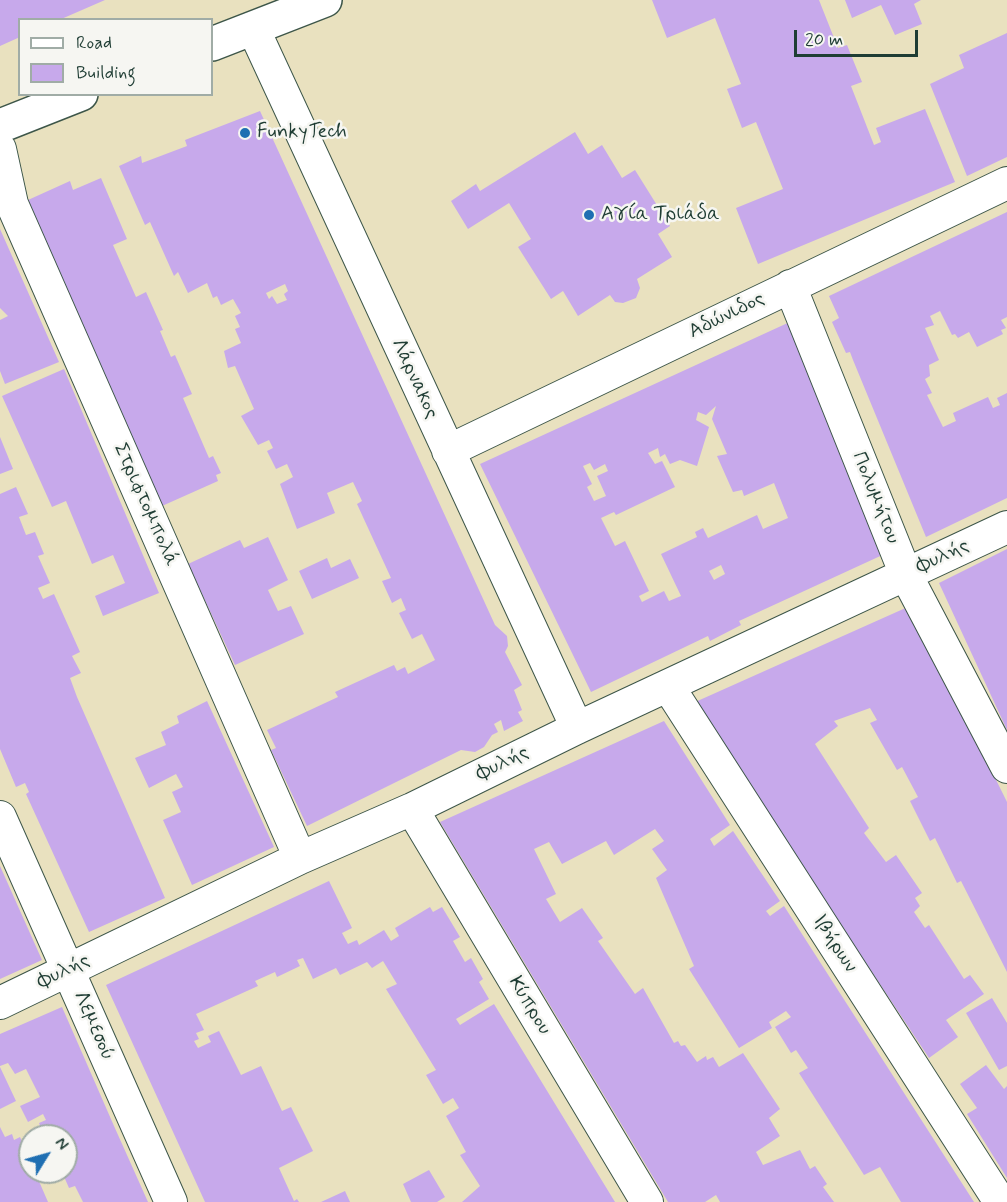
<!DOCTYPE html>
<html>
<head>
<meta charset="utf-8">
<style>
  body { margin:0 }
  #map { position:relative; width:1007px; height:1202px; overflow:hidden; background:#e9e1bf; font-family:Mynerve,sans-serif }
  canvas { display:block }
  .legend { position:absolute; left:18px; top:18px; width:195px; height:78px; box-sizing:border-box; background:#f6f6f2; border:2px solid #a0aca6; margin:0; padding:8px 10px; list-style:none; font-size:18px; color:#1f3d34 }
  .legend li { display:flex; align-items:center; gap:12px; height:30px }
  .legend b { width:30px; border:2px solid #a0aca6 }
  .north { position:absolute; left:18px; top:1124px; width:60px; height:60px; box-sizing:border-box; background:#f6f6f2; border:2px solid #a0aca6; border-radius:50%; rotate:53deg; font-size:16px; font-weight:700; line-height:24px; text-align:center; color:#1f3d34 }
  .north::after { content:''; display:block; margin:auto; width:21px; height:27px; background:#1f6fb2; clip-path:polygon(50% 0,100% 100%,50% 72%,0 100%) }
  .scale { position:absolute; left:794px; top:30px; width:124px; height:27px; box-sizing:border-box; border:3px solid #1f3d34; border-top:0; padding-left:8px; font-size:18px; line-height:21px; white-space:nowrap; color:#1f3d34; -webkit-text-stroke:4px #f6f6f2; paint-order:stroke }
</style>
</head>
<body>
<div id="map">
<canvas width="1007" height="1202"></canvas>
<ul class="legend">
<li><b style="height:8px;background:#fff"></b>Road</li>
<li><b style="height:16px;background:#c7a9eb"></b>Building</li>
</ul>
<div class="north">N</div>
<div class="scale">20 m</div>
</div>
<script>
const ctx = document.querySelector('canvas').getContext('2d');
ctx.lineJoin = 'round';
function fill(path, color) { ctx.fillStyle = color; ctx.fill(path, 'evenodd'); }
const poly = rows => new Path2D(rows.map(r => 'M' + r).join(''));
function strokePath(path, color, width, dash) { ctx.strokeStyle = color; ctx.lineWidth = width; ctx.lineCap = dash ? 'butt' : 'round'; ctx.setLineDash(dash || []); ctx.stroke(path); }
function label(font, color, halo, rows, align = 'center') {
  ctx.font = font + ' Mynerve,sans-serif'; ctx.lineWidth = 5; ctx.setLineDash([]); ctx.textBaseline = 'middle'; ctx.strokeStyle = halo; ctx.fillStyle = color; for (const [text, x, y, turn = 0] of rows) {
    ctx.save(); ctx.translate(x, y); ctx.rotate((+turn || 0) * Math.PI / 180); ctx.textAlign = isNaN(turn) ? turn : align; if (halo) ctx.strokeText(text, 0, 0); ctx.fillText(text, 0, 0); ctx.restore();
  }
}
fill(poly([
  [0,0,105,0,59,20,20,20,20,37,0,46],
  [652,0,819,0,838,48,847,45,862,82,851,86,874,145,881,142,876,128,925,109,955,182,758,264,736,208,783,189,756,122,742,128,727,89,741,84,715,18,667,38],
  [845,0,921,0,914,4,922,24,895,35,881,5,852,18],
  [1007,33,1007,157,967,176,930,84,964,68,959,55],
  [260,111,495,625,507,636,508,646,505,652,522,685,514,690,522,710,518,712,523,721,504,731,501,720,494,724,498,732,492,735,484,747,475,752,461,750,307,826,271,750,276,748,267,730,338,697,335,692,394,665,397,671,405,667,408,674,435,660,422,634,412,639,399,613,406,610,401,598,392,603,382,581,391,578,357,504,362,501,353,482,327,493,335,513,297,529,280,484,293,477,287,464,276,469,267,451,273,448,269,440,258,445,241,416,254,409,235,366,228,368,224,351,241,343,235,329,240,327,235,316,241,313,233,299,221,305,217,296,213,298,207,283,188,293,178,272,174,276,150,222,145,225,119,166,141,156,142,163,187,146,185,140],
  [285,284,288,291,284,294,287,300,277,304,272,296,269,299,266,293],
  [575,132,588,154,602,145,622,178,635,170,670,226,658,234,672,257,637,279,640,288,636,298,623,303,615,302,610,295,578,316,563,291,551,299,518,247,531,239,509,203,468,229,451,201,476,184,480,191],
  [101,178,127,239,113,245,136,297,146,292,163,330,160,331,171,357,175,355,192,394,183,398,209,458,213,456,221,473,216,475,218,481,162,506,28,200,70,181,73,190],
  [1007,212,1007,317,1001,320,1006,328,1001,330,1003,334,977,347,969,332,958,338,955,334,952,335,940,311,930,316,934,325,925,328,939,360,929,365,930,376,925,379,932,393,927,395,943,427,956,421,953,413,988,397,993,408,1000,405,997,398,1007,393,1007,498,926,537,853,360,850,352,846,353,832,322,839,318,829,296],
  [0,229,59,362,5,384,0,371,0,320,8,316,0,308],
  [792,321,889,552,739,621,741,625,710,641,708,636,591,692,480,464],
  [716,406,712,419,727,454,717,456,733,492,742,490,744,496,774,483,788,518,763,529,757,515,708,538,703,528,695,532,697,537,661,554,681,596,669,601,664,591,642,602,639,596,649,591,625,541,615,546,601,518,614,512,616,515,675,487,662,461,655,464,648,453,658,448,660,457,665,454,670,464,680,460,697,466,709,427,696,420,698,412,706,415],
  [590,463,594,470,605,464,608,471,597,476,606,496,594,501,587,487,592,484,583,466],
  [721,565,725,574,714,580,709,571],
  [64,369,159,593,103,616,95,596,125,583,113,555,92,564,66,501,52,507,2,396],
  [0,437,13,469,0,474],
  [16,487,28,514,19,517,26,535,35,532,44,554,38,556,50,583,38,588,43,599,54,594,80,652,72,656,81,673,70,678,77,697,165,898,89,932,26,794,29,792,25,783,16,787,0,749,0,494],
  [268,537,288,580,268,590,278,611,291,606,304,634,235,665,188,564,240,540,244,548],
  [1007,549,1007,730,939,583],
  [327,558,331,568,350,559,359,578,312,599,299,571],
  [910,606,1007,802,1007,972,961,881,957,883,935,838,930,841,910,801,918,797,902,767,897,770,870,723,877,720,870,708,834,721,838,726,815,744,869,828,864,833,886,862,896,855,922,893,915,898,920,906,914,912,925,928,929,925,964,979,970,975,984,994,946,1020,958,1037,929,1058,693,703],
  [207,701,274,847,192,885,163,820,181,812,172,792,183,787,176,774,149,788,135,758,166,745,161,732,179,723,177,716],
  [664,721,730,825,710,839,714,846,733,831,780,901,766,911,770,916,784,906,974,1202,901,1202,880,1167,864,1175,799,1073,808,1068,796,1050,791,1053,775,1027,791,1017,786,1011,769,1022,772,1028,739,1048,689,969,694,966,656,878,667,870,652,849,664,841,655,829,614,855,606,841,562,864,549,842,534,849,556,894,546,899,560,922,582,908,603,938,598,941,635,994,643,988,674,1043,678,1041,681,1046,685,1045,697,1062,706,1056,707,1060,713,1057,719,1067,743,1053,780,1109,769,1118,780,1136,756,1152,763,1165,800,1150,810,1169,815,1166,827,1184,823,1187,834,1202,720,1202,716,1195,705,1202,668,1202,440,822],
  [0,866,42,960,0,979],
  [329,881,352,928,342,933,348,944,357,940,359,945,384,930,391,941,399,936,395,928,430,907,433,912,442,907,460,937,453,941,465,962,471,958,483,979,479,982,489,999,456,1019,460,1025,494,1004,615,1202,462,1202,480,1186,460,1155,466,1152,446,1116,459,1108,453,1098,443,1104,426,1075,436,1070,386,989,397,984,383,961,372,968,367,962,340,975,336,968,313,979,303,958,297,960,300,966,277,977,275,972,255,981,258,986,196,1014,204,1030,196,1033,199,1039,194,1041,198,1048,211,1042,208,1036,219,1031,241,1075,261,1066,282,1111,291,1107,313,1151,279,1168,294,1201,297,1199,299,1202,205,1202,106,985],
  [992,998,1007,1023,1007,1066,999,1070,966,1013],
  [62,1007,114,1126,148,1202,83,1202,75,1186,69,1188,62,1172,66,1172,66,1136,44,1136,39,1123,46,1120,43,1114,28,1122,20,1106,40,1097,26,1069,15,1074,8,1063,0,1066,0,1034],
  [986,1065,1004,1089,1007,1086,1007,1178,967,1114,977,1108,960,1084],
  [0,1067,16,1101,0,1109],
  [0,1127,5,1137,12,1134,14,1140,20,1137,30,1160,30,1172,35,1172,48,1202,0,1202],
  [429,1170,445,1197,437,1202,411,1202,403,1184],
  [345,1191,350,1202,321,1202]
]), '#c7a9eb');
const street = poly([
  [253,28,577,728],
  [0,149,12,204,300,858],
  [790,286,906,575,1007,767],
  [448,451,1007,183],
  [668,686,1000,1202],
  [412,809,647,1202],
  [0,817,171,1202],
  [0,1003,300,858,412,809,577,728,1007,527]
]);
const primary = poly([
  [212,44,325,0],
  [0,126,81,94]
]);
strokePath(street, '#3d5649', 34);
strokePath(primary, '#3d5649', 36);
strokePath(street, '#fff', 32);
strokePath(primary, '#fff', 33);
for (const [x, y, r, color] of [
  [245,133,6,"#1f6fb2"],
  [589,215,6,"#1f6fb2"]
]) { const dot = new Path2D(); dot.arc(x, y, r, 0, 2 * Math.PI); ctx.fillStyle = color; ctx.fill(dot); strokePath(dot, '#f6f6f2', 2); }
label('20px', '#1f3d34', '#f6f6f2', [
  ["FunkyTech",257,133],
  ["Αγία Τριάδα",601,215]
], 'left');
label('20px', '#1f3d34', '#f6f6f2', [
  ["Αδώνιδος",727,316,-26],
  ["Λάρνακος",414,379,65],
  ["Πολυμήτου",875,498,68],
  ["Στριφτομπολά",145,505,66],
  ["Φυλής",943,557,-25],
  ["Φυλής",503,764,-26],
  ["Ιβήρων",834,944,57],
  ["Φυλής",64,972,-26],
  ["Κύπρου",529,1006,59],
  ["Λεμεσού",93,1026,66]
]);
</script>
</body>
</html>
